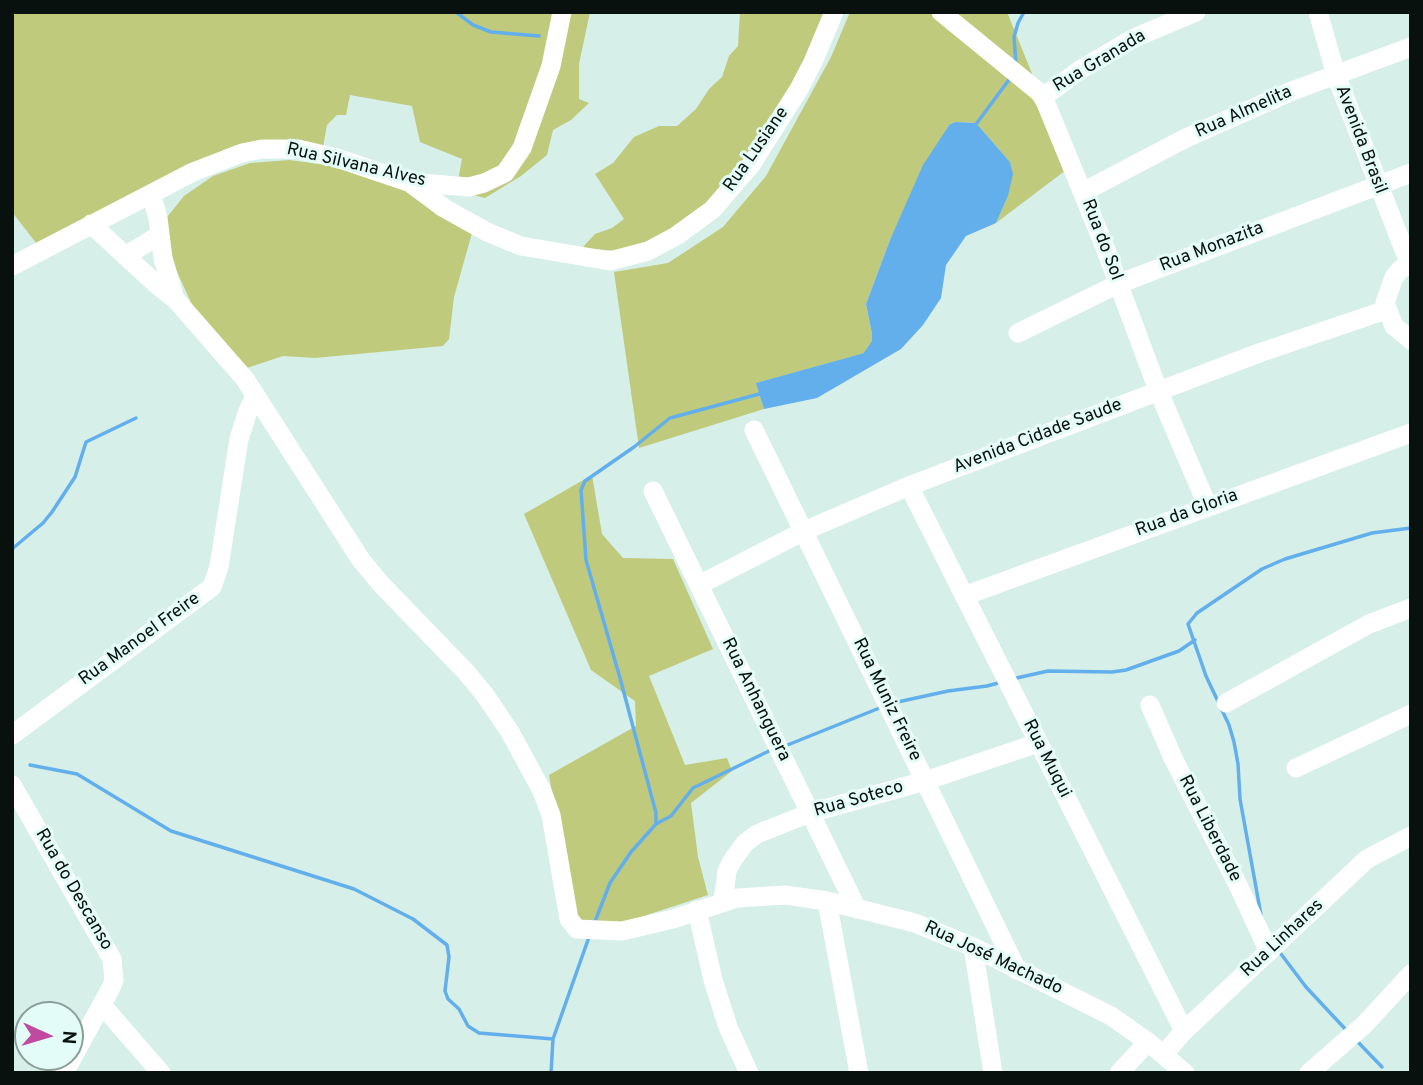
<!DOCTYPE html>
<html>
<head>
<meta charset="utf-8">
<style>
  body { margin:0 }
  #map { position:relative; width:1423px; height:1085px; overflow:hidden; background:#d7efe9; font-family:Overpass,sans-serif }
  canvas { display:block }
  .frame { position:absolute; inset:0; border:14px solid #09110f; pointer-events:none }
  .north { position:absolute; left:14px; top:1001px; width:70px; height:70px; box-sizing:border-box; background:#e4fcf7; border:2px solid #8c9e9a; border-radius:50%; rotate:94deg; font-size:19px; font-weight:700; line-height:28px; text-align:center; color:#09110f }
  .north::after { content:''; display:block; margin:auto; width:24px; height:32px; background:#c1499f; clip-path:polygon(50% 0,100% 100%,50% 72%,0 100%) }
</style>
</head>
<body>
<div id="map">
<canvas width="1423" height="1085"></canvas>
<div class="frame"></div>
<div class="north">N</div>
</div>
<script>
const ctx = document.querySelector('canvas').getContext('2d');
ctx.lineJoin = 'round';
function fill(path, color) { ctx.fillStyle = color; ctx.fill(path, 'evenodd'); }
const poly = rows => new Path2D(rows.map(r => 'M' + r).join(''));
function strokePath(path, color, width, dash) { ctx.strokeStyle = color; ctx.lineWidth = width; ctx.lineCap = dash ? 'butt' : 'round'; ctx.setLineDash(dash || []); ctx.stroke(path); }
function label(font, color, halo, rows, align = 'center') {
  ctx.font = font + ' Overpass,sans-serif'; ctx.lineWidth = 6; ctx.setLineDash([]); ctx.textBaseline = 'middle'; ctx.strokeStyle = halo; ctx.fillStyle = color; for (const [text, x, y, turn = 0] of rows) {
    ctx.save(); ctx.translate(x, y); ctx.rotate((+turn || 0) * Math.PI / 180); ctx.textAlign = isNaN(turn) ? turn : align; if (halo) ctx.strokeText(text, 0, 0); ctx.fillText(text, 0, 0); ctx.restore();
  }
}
fill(poly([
  [12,12,590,12,579,64,579,99,589,103,571,120,553,130,547,155,521,176,485,198,456,191,462,159,420,142,412,106,350,95,346,115,337,115,327,125,323,147,282,143,40,248,12,212],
  [740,12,826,12,812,50,744,165,698,215,637,247,618,251,582,248,595,234,612,228,624,219,595,174,613,163,634,137,659,126,677,126,696,109,709,89,722,77,729,56,738,46],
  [850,12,1007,12,1070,167,996,223,1008,196,1010,162,976,123,956,122,950,124,890,240,866,304,872,334,872,347,869,352,757,383,764,409,639,448,614,272,668,263,723,227,766,176,831,57],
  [289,160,343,167,392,182,472,233,454,297,449,339,443,346,315,358,283,356,241,370,193,307,178,274,161,247,163,222,184,196,213,176,250,163],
  [592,475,602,534,623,558,673,559,713,649,649,676,685,765,727,758,732,771,691,803,698,857,708,895,641,917,635,925,574,923,549,775,636,726,635,701,591,670,524,514]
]), '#bfca7c');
fill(poly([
  [956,122,976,123,1010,162,1013,174,1008,196,996,223,966,236,946,265,941,298,923,325,901,349,817,398,764,409,756,383,868,352,872,347,872,334,866,304,890,240,923,165,950,124]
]), '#62afeb');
strokePath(poly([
  [456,12,473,25,491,32,539,36],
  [1016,64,1014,37,1018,23,1024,12],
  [974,127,1011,77],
  [863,357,875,340],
  [12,549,43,523,52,512,75,477,86,442,136,418],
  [1012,679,1048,671,1112,672,1126,670,1179,651,1195,640],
  [893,703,948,691,987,686,1002,682],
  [785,746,882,707],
  [30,765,77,774,171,831,354,889,413,919,447,945,449,957,445,991,448,999,459,1009,468,1026,479,1033,553,1039],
  [656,824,656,813,620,678,586,560,581,490,585,481,634,447,670,418,763,393],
  [1261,915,1240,799,1238,764,1234,742,1229,725,1206,676,1188,624,1197,613,1262,569,1285,559,1372,533,1411,528],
  [594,924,610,883,631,852,656,824,671,816,693,788,771,750],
  [1278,950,1306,987,1348,1032],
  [1356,1040,1382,1067],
  [551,1073,553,1039,589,937]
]), '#62afeb', 3.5);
strokePath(poly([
  [941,12,1040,93,1045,101,1104,245,1158,390,1208,507],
  [1318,12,1336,75,1410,265],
  [1043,97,1080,70,1134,38,1196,12],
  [409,182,444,208,487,232,521,246,610,261,648,251,676,236,712,210,751,165,799,89,813,62,834,12],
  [1083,192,1186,138,1292,91,1411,47],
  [151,194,158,218,163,258,175,299],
  [91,224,156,284,175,299,245,379,361,560,380,583,466,672,485,695,510,732,542,791,551,815,569,919,577,929,622,931,673,919,737,898,785,895,827,901,915,923,973,947,1111,1016,1148,1042,1185,1073],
  [125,256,160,235],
  [1411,265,1401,269,1394,277,1385,303,1394,326,1411,340],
  [12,266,193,172,242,153,262,149,298,149,337,158,408,182,469,187,484,183,505,173,522,148,551,66,562,12],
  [1018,333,1118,284,1411,173],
  [754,430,1017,970],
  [909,486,1184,1031],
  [653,491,857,909],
  [699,585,804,531,909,486,1259,353,1386,310],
  [964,596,1411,433],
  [1226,703,1369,624,1411,608],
  [1150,705,1173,758,1238,885,1269,952],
  [12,735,212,587,219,567,239,439,248,411,255,396],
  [1296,768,1411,714],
  [12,785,112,959,114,980,111,988,64,1073],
  [827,901,859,1073],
  [723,902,727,871,732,861,745,843,757,834,810,813,925,781,1038,743],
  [697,910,713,980,728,1027,749,1073],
  [973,947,993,1073],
  [102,1005,161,1073],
  [1164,1054,1184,1031,1367,859,1411,836],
  [1119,1073,1148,1042],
  [1309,1073,1365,1024,1411,974]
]), '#fff', 19);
label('18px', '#09110f', '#e4fcf7', [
  ["Rua Granada",1100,62,-31],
  ["Rua Almelita",1244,113,-24],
  ["Avenida Brasil",1360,140,69],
  ["Rua Lusiane",757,150,-55],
  ["Rua Silvana Alves",356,166,13],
  ["Rua do Sol",1101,240,69],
  ["Rua Monazita",1212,248,-21],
  ["Avenida Cidade Saude",1038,437,-21],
  ["Rua da Gloria",1187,514,-20],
  ["Rua Manoel Freire",140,640,-36],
  ["Rua Anhanguera",755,700,64],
  ["Rua Muniz Freire",886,700,64],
  ["Rua Muqui",1046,759,63],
  ["Rua Soteco",859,800,-16],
  ["Rua Liberdade",1209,829,63],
  ["Rua do Descanso",73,890,60],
  ["Rua Linhares",1283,939,-43],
  ["Rua José Machado",993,959,25]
]);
</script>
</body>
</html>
